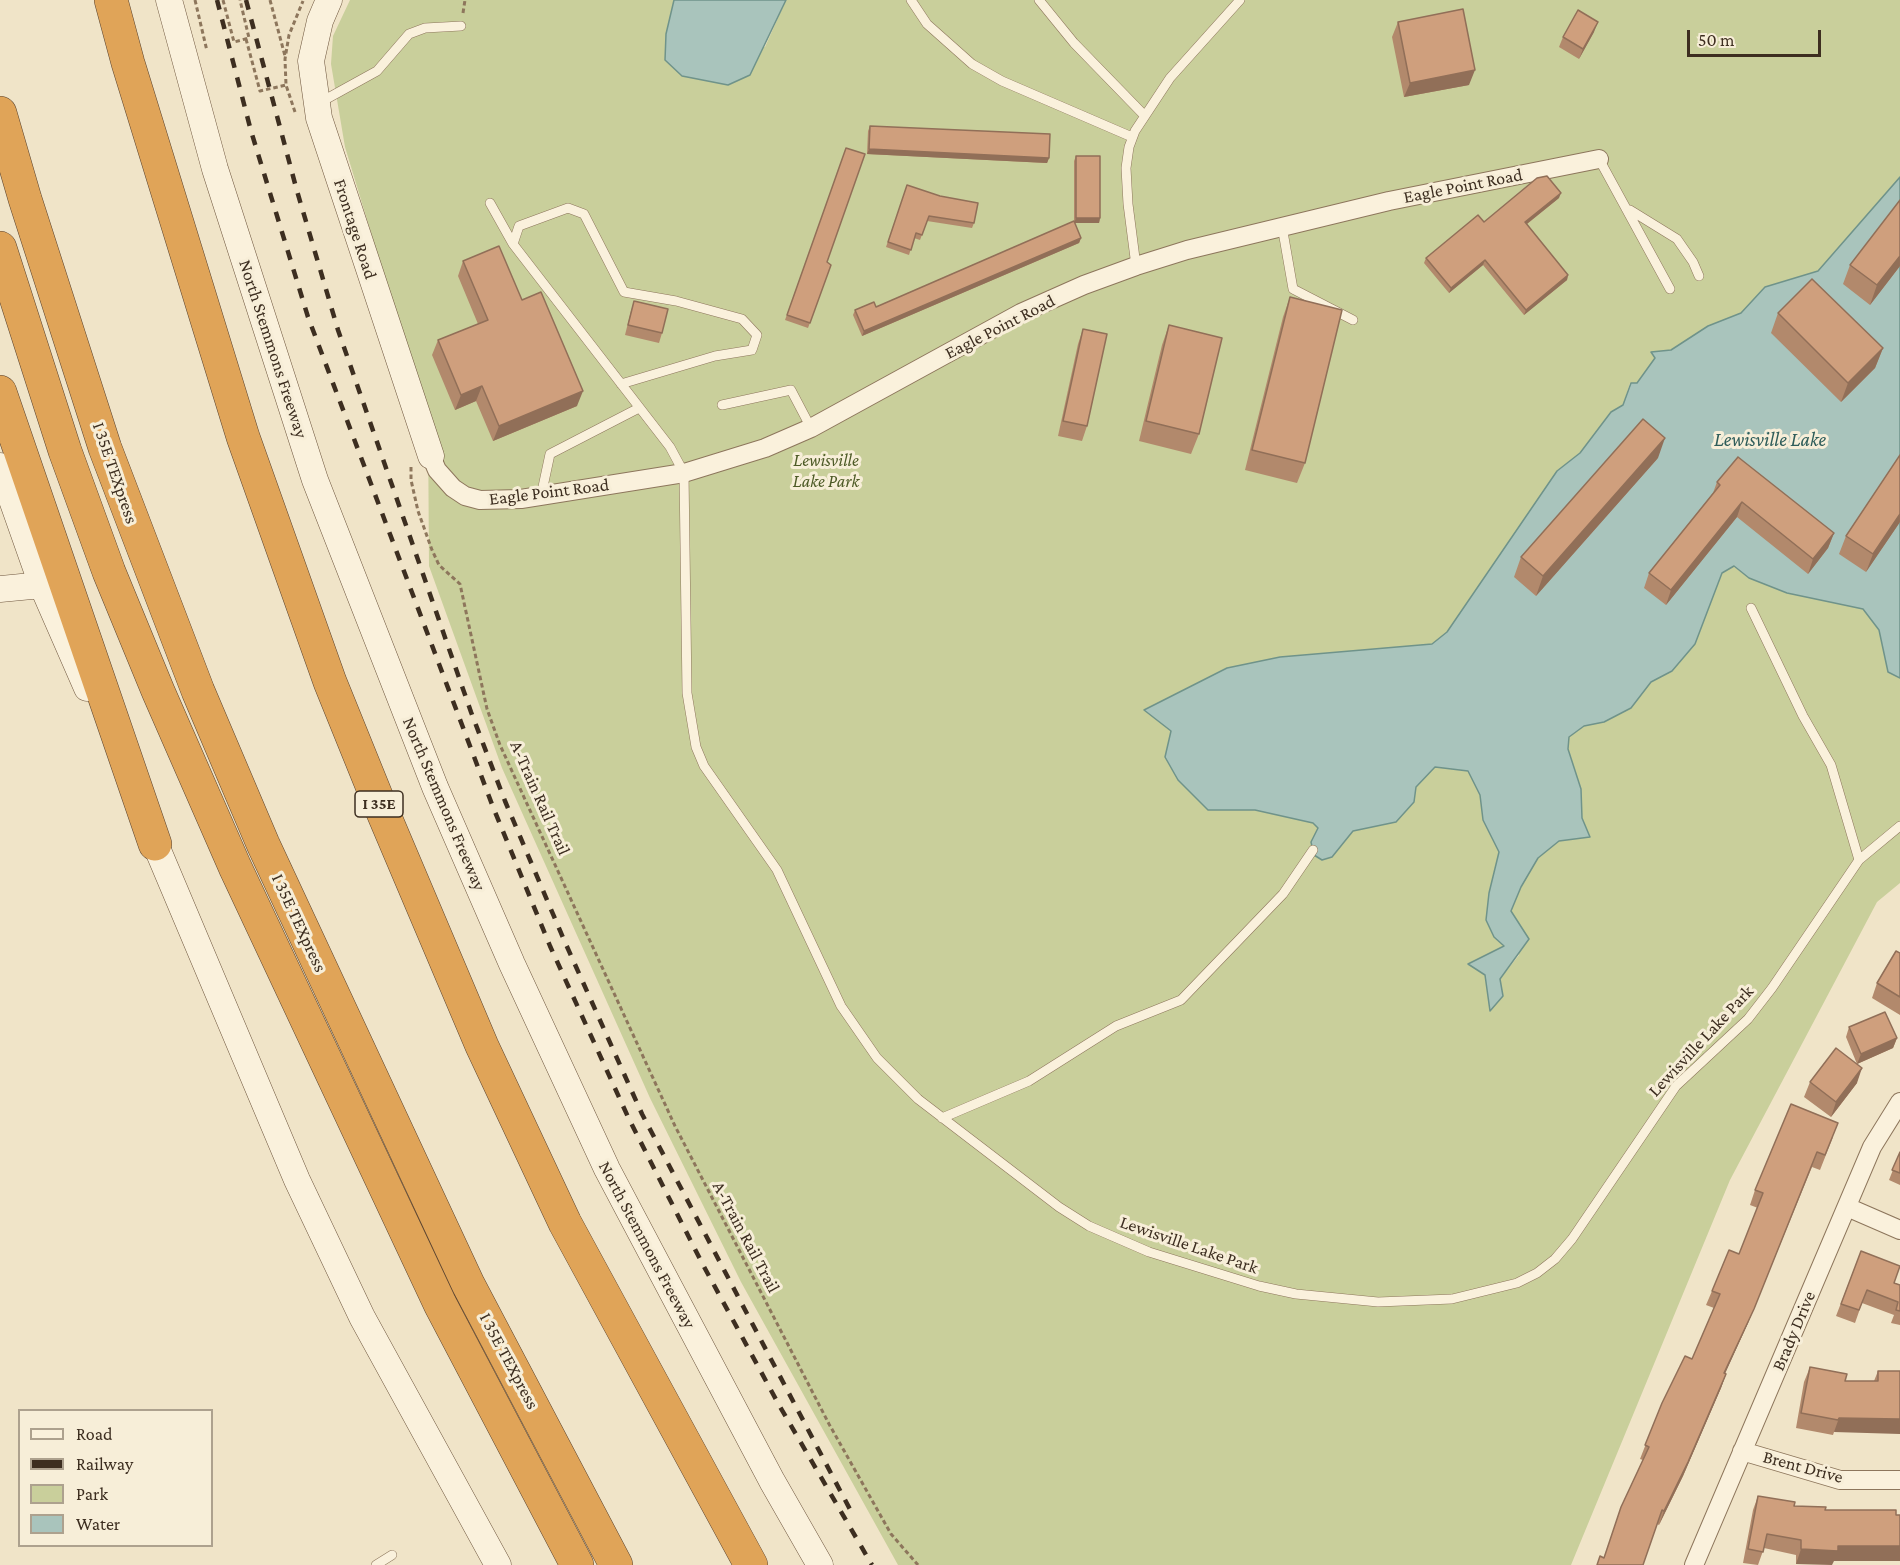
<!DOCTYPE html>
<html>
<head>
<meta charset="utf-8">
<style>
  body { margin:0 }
  #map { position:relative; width:1900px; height:1565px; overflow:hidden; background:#f0e4c8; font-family:"Crimson Pro",serif }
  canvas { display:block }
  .legend { position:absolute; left:18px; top:1409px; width:195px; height:138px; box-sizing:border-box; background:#f7eed8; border:2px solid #ada18e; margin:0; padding:8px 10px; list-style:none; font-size:18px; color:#3d2e20 }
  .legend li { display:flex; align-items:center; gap:12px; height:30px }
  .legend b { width:30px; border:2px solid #ada18e }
  .scale { position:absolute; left:1687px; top:30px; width:134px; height:27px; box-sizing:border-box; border:3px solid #3d2e20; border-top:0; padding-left:8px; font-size:18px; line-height:21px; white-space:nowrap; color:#3d2e20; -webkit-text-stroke:4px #f7eed8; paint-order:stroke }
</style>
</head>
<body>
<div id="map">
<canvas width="1900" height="1565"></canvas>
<ul class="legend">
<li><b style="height:8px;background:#faf1dc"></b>Road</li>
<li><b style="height:8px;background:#3d2e20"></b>Railway</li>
<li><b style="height:16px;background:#c9cf9b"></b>Park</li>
<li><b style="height:16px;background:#a9c4bc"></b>Water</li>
</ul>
<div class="scale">50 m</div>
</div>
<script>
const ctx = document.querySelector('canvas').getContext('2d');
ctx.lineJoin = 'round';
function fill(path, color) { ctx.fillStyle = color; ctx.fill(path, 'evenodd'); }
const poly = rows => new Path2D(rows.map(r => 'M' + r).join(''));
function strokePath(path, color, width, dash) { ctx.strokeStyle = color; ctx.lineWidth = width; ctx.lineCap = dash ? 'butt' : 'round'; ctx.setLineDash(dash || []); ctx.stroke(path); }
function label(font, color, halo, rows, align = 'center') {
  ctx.font = font + ' "Crimson Pro",serif'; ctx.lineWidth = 6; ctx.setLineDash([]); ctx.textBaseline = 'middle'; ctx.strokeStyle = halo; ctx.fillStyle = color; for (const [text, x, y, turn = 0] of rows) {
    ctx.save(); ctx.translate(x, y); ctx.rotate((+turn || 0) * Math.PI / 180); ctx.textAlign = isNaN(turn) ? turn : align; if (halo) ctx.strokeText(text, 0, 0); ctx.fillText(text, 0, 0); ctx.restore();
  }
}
fill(poly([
  [350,0,674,0,666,34,765,47,786,0,1900,0,1900,177,1818,271,1765,287,1741,313,1708,326,1671,350,1651,353,1655,358,1637,384,1630,383,1623,405,1611,412,1580,453,1557,471,1447,632,1432,645,1280,657,1227,668,1189,689,1171,731,1208,810,1255,810,1313,823,1318,828,1311,842,1314,855,1332,857,1353,831,1396,822,1414,802,1416,787,1435,767,1468,771,1480,795,1483,820,1499,852,1489,893,1494,937,1504,946,1485,975,1490,1011,1502,996,1500,979,1519,955,1511,911,1521,887,1538,858,1559,841,1590,837,1582,818,1581,790,1568,749,1569,737,1584,726,1604,722,1631,708,1651,682,1672,671,1695,644,1722,573,1733,566,1749,578,1787,593,1863,609,1879,630,1888,672,1900,678,1900,883,1877,902,1730,1180,1571,1565,898,1565,741,1282,650,1098,502,768,429,566,428,421,345,147,331,64,333,36]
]), '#c9cf9b');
const water = poly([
  [674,0,786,0,750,75,728,85,682,76,665,60,666,34,674,0],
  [1900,177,1900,678,1888,672,1879,630,1863,609,1787,593,1749,578,1734,566,1722,573,1695,644,1672,671,1651,682,1631,708,1604,722,1584,726,1569,737,1568,749,1581,789,1582,818,1590,837,1559,841,1538,858,1521,887,1511,911,1529,939,1500,979,1503,996,1490,1011,1485,975,1468,964,1504,946,1494,937,1486,920,1489,893,1499,852,1483,820,1480,795,1468,771,1435,767,1416,787,1414,802,1396,822,1353,831,1332,857,1322,860,1314,855,1311,842,1318,828,1313,823,1255,810,1208,810,1178,780,1165,757,1171,731,1144,710,1227,668,1280,657,1432,644,1447,632,1557,471,1580,453,1611,412,1623,405,1631,383,1637,383,1655,358,1651,352,1671,350,1708,326,1741,313,1765,287,1818,271,1900,177]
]);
fill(water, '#a9c4bc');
strokePath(water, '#6f938a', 1.5);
const lane = poly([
  [911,0,927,24,972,64,1002,81,1132,137],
  [1039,0,1074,43,1143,114],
  [319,103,377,71,409,34,425,28,461,26],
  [1599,159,1670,289],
  [490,203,513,244],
  [1630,210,1677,239,1693,262,1699,276],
  [1282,226,1293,289,1353,320],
  [1136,266,1128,204,1126,168,1129,147,1135,131,1170,78,1240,0],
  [621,384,715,356,752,350,757,335,742,319,676,301,624,292,584,214,568,208,519,226,513,244,670,447,684,473,687,693,696,747,704,766,777,870,841,1006,877,1058,918,1099,1059,1207,1089,1226,1149,1252,1259,1286,1296,1294,1378,1302,1452,1299,1517,1283,1537,1273,1555,1259,1572,1239,1676,1086,1748,1019,1772,988,1859,860,1900,826],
  [722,405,791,390,811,428],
  [541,496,550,454,639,408],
  [1751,608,1803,716,1831,765,1859,860],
  [942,1118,1029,1081,1116,1026,1181,1000,1283,894,1313,850],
  [376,1565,392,1555]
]);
const street = poly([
  [431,456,437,470,453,488,465,496,480,500,521,499,684,473,765,448,811,428,1021,313,1084,285,1136,266,1187,250,1389,201,1599,159],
  [1847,1207,1900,1230],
  [1742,1451,1840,1480,1900,1480],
  [1694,1565,1872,1147,1900,1102]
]);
const secondary = poly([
  [169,0,215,169,315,480,435,787,512,964,607,1169,772,1481,820,1565],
  [329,0,320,21,311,61,319,118,431,456],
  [0,466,42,585,87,688],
  [0,589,42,585],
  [149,829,297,1180,362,1317,498,1565]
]);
const highway = poly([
  [111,0,128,63,243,437,330,682,379,803,482,1046,565,1223,751,1565],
  [0,113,25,199,105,448,198,691,263,844,468,1284,616,1565],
  [0,248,65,451,109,572,158,691,235,867,440,1304,577,1565],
  [0,392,155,844]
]);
strokePath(lane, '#8d765c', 10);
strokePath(street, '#8d765c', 20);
strokePath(secondary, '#6f573f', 27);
strokePath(highway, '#5b4430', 34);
strokePath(poly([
  [195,0,207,51],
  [223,0,234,42,249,38,240,0],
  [270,0,285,56],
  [463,13,465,0],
  [246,39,260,91,286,85],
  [295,112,286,85,285,59,289,35,303,1],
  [411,467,411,480,418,511,432,550,439,565,460,584,487,709,500,745,675,1126,829,1424,891,1534,918,1565]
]), '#8d765c', 3, [4.5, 3]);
strokePath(lane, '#faf1dc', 9);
strokePath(street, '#faf1dc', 18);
strokePath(secondary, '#faf1dc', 26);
strokePath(highway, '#e0a458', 33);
strokePath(poly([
  [217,0,251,131,308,317,493,807,550,946,629,1119,702,1263,779,1405,872,1565],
  [246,0,297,191,338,330,471,712,505,801,564,940,642,1114,854,1517]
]), '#3d2e20', 4.5, [10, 10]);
fill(poly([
  [1398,22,1469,85,1404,97,1392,37],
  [1594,32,1579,59,1559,47,1563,37],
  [870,126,1049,158,1047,163,867,154,868,131],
  [846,148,827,262,831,265,808,328,785,320],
  [1076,156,1100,218,1099,223,1075,223,1081,238,1079,243,862,336,853,315,855,310,876,307,1074,222,1074,161],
  [907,185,974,223,972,228,927,221,920,240,914,238,909,255,886,247],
  [1559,198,1527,224,1568,275,1567,280,1524,315,1483,265,1449,293,1424,263,1426,258,1484,222],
  [1900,200,1900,266,1870,305,1843,284,1850,265],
  [463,261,522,300,577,406,493,441,476,401,455,410,432,355,438,340,478,324,458,276],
  [1290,297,1305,463,1297,483,1245,470,1283,317],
  [634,301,662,333,659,343,625,335,631,311],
  [1778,313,1883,348,1875,368,1841,402,1771,333],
  [1169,325,1199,434,1191,454,1139,441,1162,345],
  [1083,329,1087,426,1082,441,1058,436,1078,344],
  [1900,455,1900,522,1866,572,1839,554,1846,536],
  [1658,458,1536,596,1514,577,1521,557],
  [1717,482,1834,533,1828,548,1808,574,1737,517,1666,605,1644,588,1649,573,1713,493],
  [1900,953,1900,1015,1872,998,1877,983],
  [1849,1027,1897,1038,1893,1048,1857,1064,1846,1037],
  [1810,1082,1857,1083,1831,1117,1804,1097],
  [1833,1137,1820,1170,1812,1167,1748,1323,1725,1373,1726,1374,1721,1388,1683,1476,1659,1525,1657,1524,1604,1557,1621,1507,1643,1460,1640,1459,1662,1403,1692,1359,1714,1308,1706,1305,1712,1291,1739,1254,1758,1208,1750,1205,1755,1190],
  [1900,1152,1900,1185,1889,1180],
  [1861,1251,1894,1283,1900,1285,1900,1325,1891,1323,1894,1315,1862,1303,1855,1323,1836,1316],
  [1810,1367,1845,1381,1874,1381,1878,1371,1900,1371,1834,1432,1833,1435,1796,1428,1804,1382],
  [1758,1496,1794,1506,1825,1510,1900,1561,1834,1561,1796,1564,1796,1555,1764,1548,1758,1565,1743,1563,1753,1510]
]), '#b2896c');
fill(poly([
  [1598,22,1594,32,1579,59,1583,49],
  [1475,70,1469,85,1404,97,1410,83],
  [869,149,1049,158,1047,163,867,154],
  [1561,193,1559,198,1523,227,1525,222],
  [1076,218,1100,218,1099,223,1074,223],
  [1081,238,1079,243,862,336,864,331],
  [1900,256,1900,266,1870,305,1877,285],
  [1485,260,1483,265,1449,293,1451,288],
  [1568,275,1567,280,1524,315,1526,310],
  [1883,348,1875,368,1841,402,1848,383],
  [482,386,476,401,455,410,461,395],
  [583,391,577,406,493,441,499,426],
  [1665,438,1658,458,1536,596,1543,576],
  [1742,502,1737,517,1666,605,1671,590],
  [1900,514,1900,522,1866,572,1873,554],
  [1834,533,1828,548,1808,574,1813,559],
  [1897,1038,1893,1048,1857,1064,1861,1054],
  [1862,1068,1857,1083,1831,1117,1836,1102],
  [1817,1152,1748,1323,1719,1387,1724,1373],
  [1726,1374,1721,1388,1683,1476,1659,1525,1664,1511],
  [1839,1418,1900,1419,1900,1434,1834,1432],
  [1838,1546,1900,1546,1900,1561,1834,1561,1832,1565,1796,1564,1801,1549]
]), '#916f58');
const building = poly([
  [1463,9,1475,70,1410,83,1398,22,1463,9],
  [1578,10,1598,22,1583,49,1563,37,1578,10],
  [870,126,1050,134,1049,158,869,149,870,126],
  [846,148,865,154,827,262,831,265,810,323,787,315,846,148],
  [1076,156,1100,156,1100,218,1076,218,1076,156],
  [1547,176,1561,193,1525,222,1568,275,1526,310,1485,260,1451,288,1426,258,1478,215,1484,222,1537,178,1547,176],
  [907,185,940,196,978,203,974,223,929,216,922,235,916,233,911,250,888,242,907,185],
  [1900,200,1900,256,1877,285,1850,265,1900,200],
  [1074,221,1081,238,864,331,855,310,874,302,876,307,1074,221],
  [499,246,522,300,541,292,583,391,499,426,482,386,461,395,438,340,488,320,463,261,499,246],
  [1812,279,1883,348,1848,383,1778,313,1812,279],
  [1290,297,1342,310,1305,463,1252,450,1290,297],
  [634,301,668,309,662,333,628,325,634,301],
  [1169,325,1222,338,1199,434,1146,421,1169,325],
  [1083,329,1107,334,1087,426,1063,421,1083,329],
  [1643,419,1665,438,1543,576,1521,557,1643,419],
  [1900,455,1900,514,1873,554,1846,536,1900,455],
  [1738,457,1834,533,1813,559,1742,502,1671,590,1649,573,1720,485,1717,482,1738,457],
  [1896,951,1900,953,1900,997,1877,983,1896,951],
  [1885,1012,1897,1038,1861,1054,1849,1027,1885,1012],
  [1836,1048,1862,1068,1836,1102,1810,1082,1836,1048],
  [1791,1104,1838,1123,1825,1155,1817,1152,1754,1309,1724,1373,1726,1374,1688,1462,1664,1511,1662,1510,1643,1565,1597,1565,1600,1556,1604,1558,1621,1507,1649,1447,1645,1445,1662,1403,1685,1356,1692,1359,1720,1294,1712,1291,1729,1250,1739,1254,1763,1193,1755,1190,1791,1104],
  [1900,1152,1900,1173,1892,1170,1900,1152],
  [1861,1251,1900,1266,1894,1283,1900,1285,1900,1311,1896,1310,1898,1302,1867,1290,1859,1310,1841,1304,1861,1251],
  [1810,1367,1847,1374,1845,1381,1878,1381,1878,1371,1900,1371,1900,1419,1839,1418,1838,1420,1801,1413,1810,1367],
  [1758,1496,1795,1502,1794,1506,1826,1507,1825,1510,1896,1510,1896,1515,1900,1515,1900,1546,1838,1546,1838,1551,1801,1549,1801,1540,1767,1534,1763,1552,1748,1549,1758,1496]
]);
fill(building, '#cf9f7d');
strokePath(building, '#916f58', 1.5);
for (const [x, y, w] of [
  [379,804,48]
]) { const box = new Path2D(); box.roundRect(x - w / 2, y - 13, w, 26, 4.5); ctx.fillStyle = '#f7eed8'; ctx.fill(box); strokePath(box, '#3d2e20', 1.5); }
label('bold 16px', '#3d2e20', null, [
  ["I 35E",379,804]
]);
label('18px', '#3d2e20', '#f7eed8', [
  ["Eagle Point Road",1463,186,-11],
  ["Frontage Road",355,229,72],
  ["Eagle Point Road",1000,327,-27],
  ["North Stemmons Freeway",273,349,72],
  ["I 35E TEXpress",115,473,71],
  ["Eagle Point Road",549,492,-7],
  ["A-Train Rail Trail",540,798,66],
  ["North Stemmons Freeway",444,804,67],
  ["I 35E TEXpress",299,923,65],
  ["Lewisville Lake Park",1701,1041,-47],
  ["A-Train Rail Trail",746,1237,62],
  ["North Stemmons Freeway",647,1245,62],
  ["Lewisville Lake Park",1189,1245,19],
  ["Brady Drive",1794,1331,-67],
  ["I 35E TEXpress",509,1361,62],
  ["Brent Drive",1803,1467,15]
]);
label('italic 18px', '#4d5a26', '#f7eed8', [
  ["Lewisville",826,460],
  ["Lake Park",826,481]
]);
label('italic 20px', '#2f5d5a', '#f7eed8', [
  ["Lewisville Lake",1770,440]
]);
</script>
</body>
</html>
